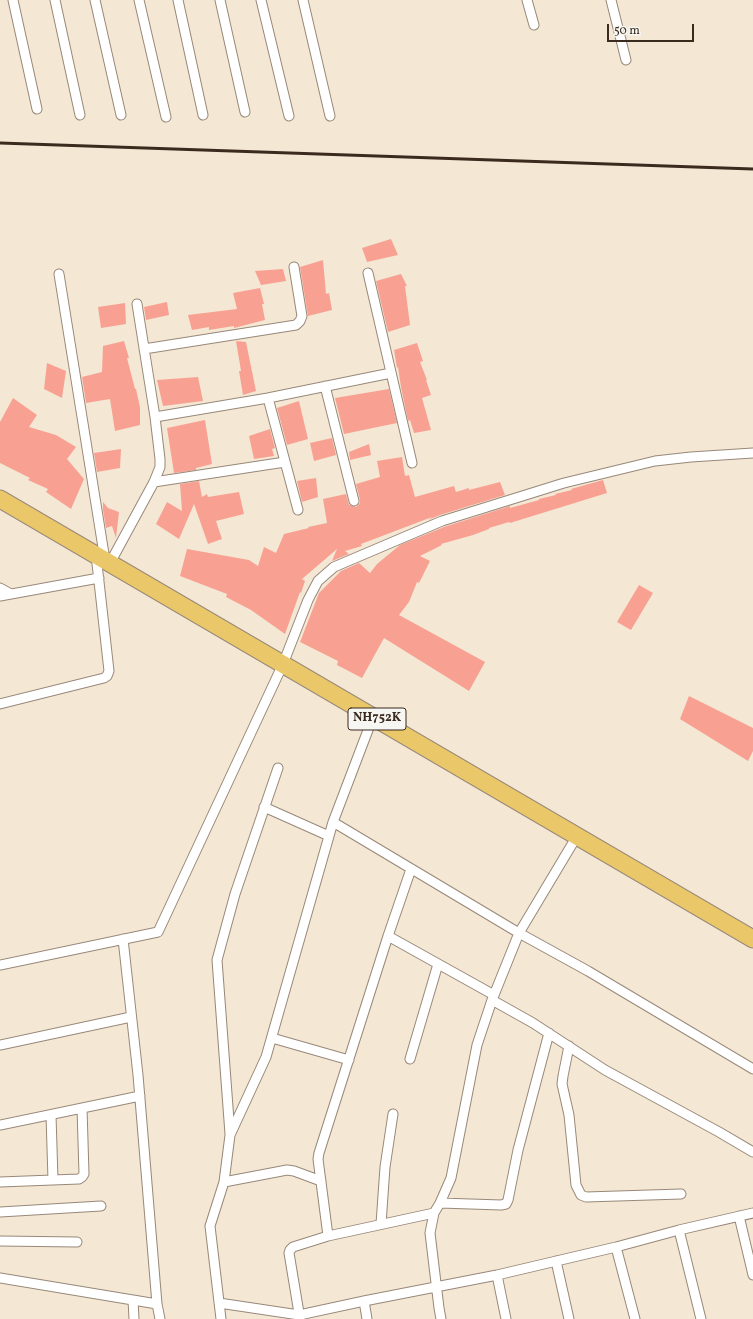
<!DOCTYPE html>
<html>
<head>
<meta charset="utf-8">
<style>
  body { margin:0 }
  #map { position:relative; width:753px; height:1319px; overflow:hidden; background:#f4e7d4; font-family:Vollkorn,serif }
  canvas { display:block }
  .scale { position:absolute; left:607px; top:24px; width:87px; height:18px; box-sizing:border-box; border:2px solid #3b2a1e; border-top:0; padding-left:5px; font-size:12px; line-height:14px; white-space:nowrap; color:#3b2a1e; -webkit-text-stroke:3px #f6f6f2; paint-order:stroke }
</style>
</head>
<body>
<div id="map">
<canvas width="753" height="1319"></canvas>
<div class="scale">50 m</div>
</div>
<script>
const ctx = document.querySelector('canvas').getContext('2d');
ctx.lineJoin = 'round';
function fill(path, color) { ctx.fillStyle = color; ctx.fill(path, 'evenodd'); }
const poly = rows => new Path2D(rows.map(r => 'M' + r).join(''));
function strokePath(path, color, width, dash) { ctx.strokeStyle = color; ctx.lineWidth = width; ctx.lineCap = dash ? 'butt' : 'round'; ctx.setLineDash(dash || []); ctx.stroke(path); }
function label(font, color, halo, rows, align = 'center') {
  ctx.font = font + ' Vollkorn,serif'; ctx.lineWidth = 3.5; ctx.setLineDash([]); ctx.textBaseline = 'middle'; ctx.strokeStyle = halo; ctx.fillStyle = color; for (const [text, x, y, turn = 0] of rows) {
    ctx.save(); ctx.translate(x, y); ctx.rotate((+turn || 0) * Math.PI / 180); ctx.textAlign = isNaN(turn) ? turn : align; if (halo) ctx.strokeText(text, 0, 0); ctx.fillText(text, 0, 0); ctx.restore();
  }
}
fill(poly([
  [391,239,398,255,367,262,362,248],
  [323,260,326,294,329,293,332,310,308,316,300,267],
  [283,269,286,281,261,285,255,271],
  [401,274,407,286,405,286,410,325,388,332,376,281],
  [260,288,264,304,262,304,265,320,234,328,234,326,209,330,209,327,192,330,188,315,237,309,233,293],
  [167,302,169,315,146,320,144,307],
  [125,303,126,324,101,328,98,307],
  [124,341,129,358,127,358,135,389,136,389,140,407,140,425,115,431,110,399,86,403,82,377,102,372,103,346],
  [236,341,246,342,256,391,243,395,239,371,241,371],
  [417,343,423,361,420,362,427,380,426,380,431,395,422,398,431,430,414,433,410,420,408,421,401,387,398,367,397,368,394,350],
  [47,363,66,371,62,398,44,389],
  [198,377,203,401,163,406,157,380],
  [389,389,397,423,344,434,335,398],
  [13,398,37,415,29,427,56,435,76,447,67,459,84,479,71,509,46,492,48,489,28,480,30,478,0,463,0,422],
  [299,401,308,439,287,445,277,408],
  [205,420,212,464,196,468,196,470,174,473,167,428],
  [270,429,275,448,272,449,274,456,254,459,249,436],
  [332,438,336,455,314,461,310,443],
  [369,444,371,455,350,460,349,452],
  [121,449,120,468,97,472,94,453],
  [402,457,405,476,409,475,415,497,454,486,456,492,469,488,469,490,500,482,505,495,440,515,428,520,432,517,361,544,362,546,345,551,349,554,332,561,337,549,302,579,305,581,301,593,300,592,285,634,251,610,226,597,227,594,180,576,187,549,249,560,258,566,264,547,276,553,284,534,309,528,308,527,327,523,323,499,346,494,349,505,356,507,360,503,360,500,356,484,380,477,377,461],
  [316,478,318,497,302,502,297,481],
  [603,480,607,493,510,523,509,522,489,528,489,529,473,535,441,544,442,545,420,556,430,561,419,583,417,582,409,602,399,615,485,662,469,691,384,638,362,678,337,665,338,661,300,642,319,593,341,571,359,563,370,573,377,564,400,545,444,527,510,506,510,508,539,500,539,499,556,495,555,494,572,490,571,489],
  [199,481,202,497,207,494,208,497,239,492,244,514,216,521,222,539,208,544,194,504,179,539,156,524,167,502,182,511,180,484],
  [103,502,108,508,119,512,116,538,112,526,106,528,103,510],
  [639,585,653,593,631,630,617,622],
  [689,696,753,728,753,751,748,761,680,719]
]), '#f8a193');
const street = poly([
  [13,0,37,109],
  [55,0,80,115],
  [95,0,121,115],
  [139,0,166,117],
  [178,0,203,115],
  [220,0,245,112],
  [261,0,289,116],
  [303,0,330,116],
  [527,0,534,25],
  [611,0,626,60],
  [368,273,412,463],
  [59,274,105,560],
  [144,349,296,325,300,321,302,316,294,267],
  [325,386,354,501],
  [268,398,298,510],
  [155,417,268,398,391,373],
  [154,482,285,462],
  [110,563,154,482,160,467,160,459,155,417,137,304],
  [0,588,11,594],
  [0,596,99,578],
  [0,704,104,678,107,676,109,671,96,555],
  [264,807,329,836],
  [333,822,519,933,588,971,753,1069],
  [388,936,494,995],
  [123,939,138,1075,157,1304,160,1319],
  [0,965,158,932,283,664,308,600,318,581,334,567,442,521,564,483,655,461,691,457,753,453],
  [492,1000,533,1023,605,1070,719,1132,753,1152],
  [272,1038,349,1060],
  [0,1045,131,1017],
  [569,1046,563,1076,562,1084,569,1115,576,1185,581,1195,586,1197,681,1194],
  [410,1059,438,964],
  [51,1115,53,1180],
  [0,1125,140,1096],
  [230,1134,217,960,235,894,278,768],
  [0,1182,79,1179,82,1177,84,1174,82,1108],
  [224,1182,287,1170,294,1171,321,1181],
  [440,1203,501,1205,506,1204,508,1200,518,1150,549,1033],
  [0,1212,101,1206],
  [739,1216,753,1275],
  [381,1224,385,1167,393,1114],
  [679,1230,701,1319],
  [328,1236,318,1159,319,1153,388,936,411,869],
  [0,1241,77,1242],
  [616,1247,635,1319],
  [556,1261,569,1319],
  [497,1275,506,1319],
  [0,1278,157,1304],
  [133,1300,134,1319],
  [364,1301,367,1319],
  [219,1303,299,1315,304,1314,364,1301,497,1275,616,1247,679,1230,753,1213],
  [221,1319,210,1226,224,1182,230,1135,266,1057,333,822,373,717],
  [300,1319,289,1253,290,1250,293,1247,328,1236,434,1213],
  [441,1319,439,1308,430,1233,434,1213,440,1203,451,1178,477,1045,492,1000,519,933,577,836]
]);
const highway = poly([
  [0,499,753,939]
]);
strokePath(street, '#988879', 11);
strokePath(highway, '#988879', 19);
strokePath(street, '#fff', 9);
strokePath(highway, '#eac769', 17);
strokePath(poly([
  [0,143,753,169]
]), '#3b2a1e', 3);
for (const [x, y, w] of [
  [377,719,58]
]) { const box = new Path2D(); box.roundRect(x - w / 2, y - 11, w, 22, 3); ctx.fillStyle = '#f6f6f2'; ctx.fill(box); strokePath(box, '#3b2a1e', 1); }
label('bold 13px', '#3b2a1e', null, [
  ["NH752K",377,719]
]);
</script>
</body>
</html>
